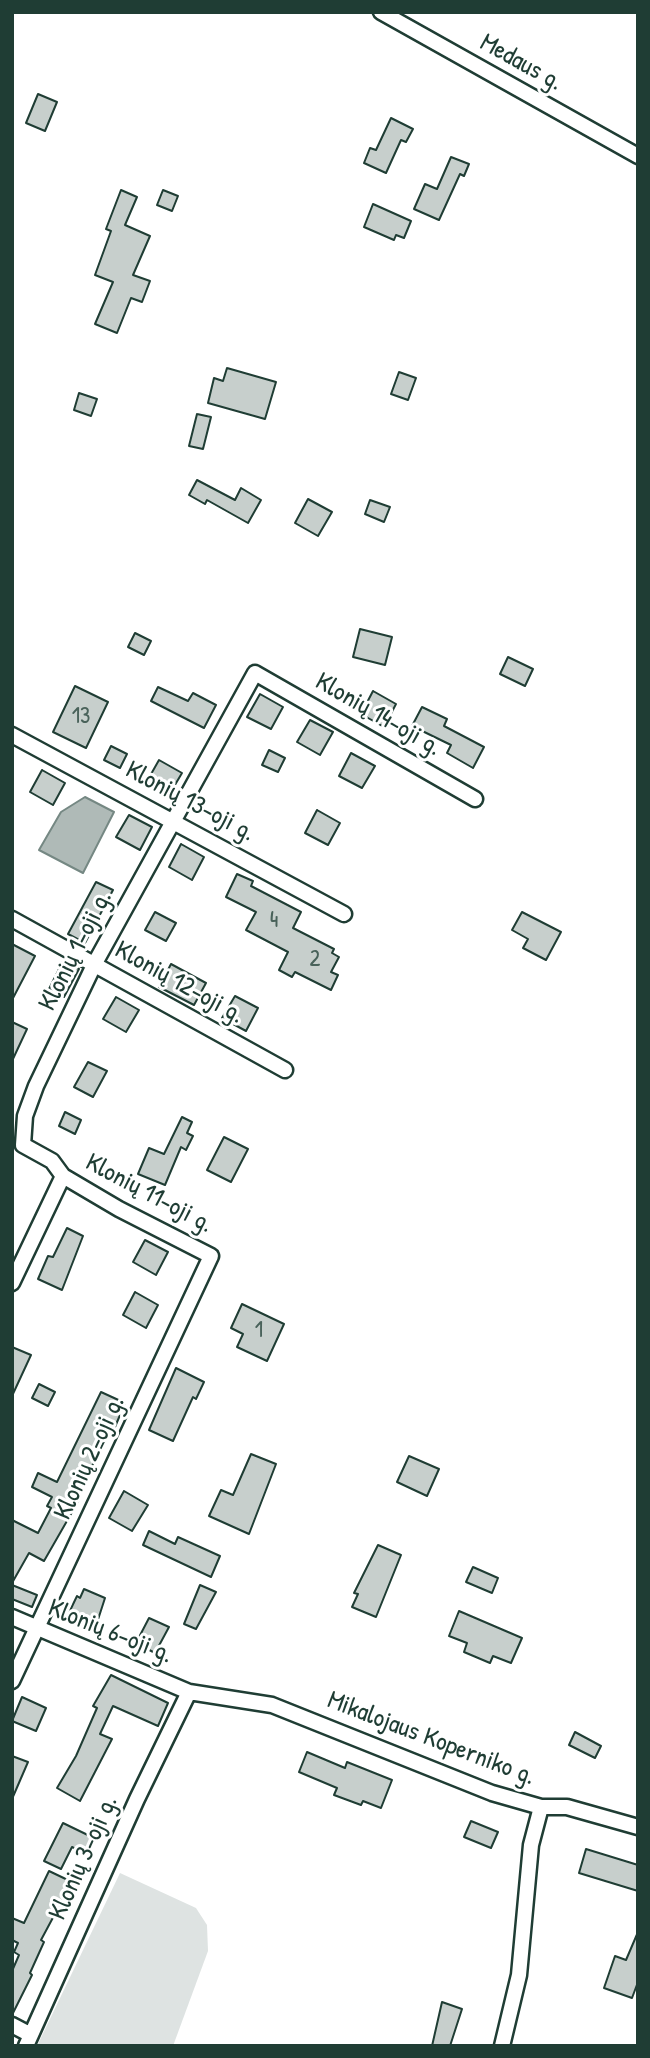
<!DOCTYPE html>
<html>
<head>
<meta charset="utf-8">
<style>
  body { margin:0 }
  #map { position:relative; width:650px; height:2058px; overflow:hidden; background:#fff; font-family:"Patrick Hand",sans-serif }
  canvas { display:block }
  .frame { position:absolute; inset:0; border:14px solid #1f3d34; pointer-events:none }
</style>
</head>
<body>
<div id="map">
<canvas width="650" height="2058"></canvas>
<div class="frame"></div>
</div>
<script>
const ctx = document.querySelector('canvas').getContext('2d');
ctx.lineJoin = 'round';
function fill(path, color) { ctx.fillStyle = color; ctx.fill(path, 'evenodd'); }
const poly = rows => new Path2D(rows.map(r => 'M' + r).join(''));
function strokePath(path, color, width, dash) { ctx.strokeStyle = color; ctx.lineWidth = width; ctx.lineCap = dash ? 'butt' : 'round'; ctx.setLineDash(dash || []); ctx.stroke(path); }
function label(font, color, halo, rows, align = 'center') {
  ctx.font = font + ' "Patrick Hand",sans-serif'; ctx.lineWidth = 6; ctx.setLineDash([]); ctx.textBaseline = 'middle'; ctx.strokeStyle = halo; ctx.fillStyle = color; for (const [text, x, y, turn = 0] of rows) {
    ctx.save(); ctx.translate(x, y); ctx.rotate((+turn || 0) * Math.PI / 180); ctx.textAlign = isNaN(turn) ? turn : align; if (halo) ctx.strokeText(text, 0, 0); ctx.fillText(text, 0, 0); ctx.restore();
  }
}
fill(poly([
  [120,1873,196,1908,207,1925,208,1951,173,2046,37,2046]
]), '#dee3e2');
const water = poly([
  [85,797,114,812,83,873,39,850,61,812,85,797]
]);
fill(water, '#afbab7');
strokePath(water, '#758883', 2);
const building = poly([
  [38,94,57,102,45,131,26,123,38,94],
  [391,118,413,129,406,142,401,140,386,173,364,163,370,148,376,150,391,118],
  [451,157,469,164,464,176,460,174,439,220,414,209,425,184,437,189,451,157],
  [121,190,137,197,125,225,150,236,133,275,150,281,142,302,131,298,117,333,95,324,113,282,95,275,111,231,106,229,121,190],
  [163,190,178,196,172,211,157,205,163,190],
  [373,204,411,221,404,238,396,235,394,240,364,227,373,204],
  [227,368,276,382,265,419,208,403,214,378,223,381,227,368],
  [399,372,416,378,408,400,391,394,399,372],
  [79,393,97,399,91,416,74,410,79,393],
  [197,414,211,417,203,449,189,446,197,414],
  [197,480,235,500,241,488,261,500,248,523,207,500,205,504,189,495,197,480],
  [308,499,332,512,318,536,295,523,308,499],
  [370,500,390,507,384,522,365,514,370,500],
  [360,629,392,637,385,665,353,657,360,629],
  [135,633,151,641,144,655,128,647,135,633],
  [508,657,533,669,525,686,500,674,508,657],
  [75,686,108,702,86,748,53,732,75,686],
  [158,687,188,701,193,693,216,705,204,728,151,701,158,687],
  [373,691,396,704,384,727,361,714,373,691],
  [260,694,283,707,271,729,247,717,260,694],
  [422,707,447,719,444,726,484,747,473,768,447,753,451,745,412,726,422,707],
  [310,720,333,732,320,755,297,742,310,720],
  [111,746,127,754,120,768,104,760,111,746],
  [269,750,285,758,278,772,262,765,269,750],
  [351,753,375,766,362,788,339,776,351,753],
  [159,760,182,773,169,795,146,783,159,760],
  [42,770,65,783,53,805,30,792,42,770],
  [317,810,340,823,328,845,305,833,317,810],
  [129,815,152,827,140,850,116,837,129,815],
  [181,844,204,857,192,880,169,867,181,844],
  [237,874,253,881,251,886,301,912,293,928,334,949,332,953,339,957,331,972,338,975,331,990,295,972,292,977,279,970,288,952,246,930,256,912,226,897,237,874],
  [96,882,113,890,85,943,68,934,96,882],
  [155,912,176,923,166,941,145,930,155,912],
  [522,912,561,932,546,960,523,948,528,939,512,930,522,912],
  [12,944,35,956,12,1000,12,944],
  [63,961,79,969,64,997,49,989,63,961],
  [171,964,206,983,194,1005,159,987,171,964],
  [235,996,258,1008,246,1031,222,1018,235,996],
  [116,997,139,1010,126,1032,103,1019,116,997],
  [12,1022,27,1029,12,1061,12,1022],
  [88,1062,107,1071,93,1097,74,1087,88,1062],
  [65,1112,81,1120,75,1134,59,1126,65,1112],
  [182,1117,192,1122,187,1133,193,1136,186,1150,181,1147,165,1185,138,1174,149,1148,164,1154,182,1117],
  [224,1137,248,1149,231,1182,207,1170,224,1137],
  [67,1228,83,1236,62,1290,38,1279,48,1256,53,1257,67,1228],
  [145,1240,168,1252,156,1275,133,1262,145,1240],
  [135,1292,158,1305,146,1328,123,1315,135,1292],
  [242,1304,284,1324,267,1361,237,1347,243,1334,231,1328,242,1304],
  [12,1347,31,1355,12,1396,12,1347],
  [176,1368,204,1382,196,1399,193,1397,173,1441,149,1430,176,1368],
  [39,1384,55,1392,48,1406,32,1398,39,1384],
  [101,1392,125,1403,115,1427,112,1425,76,1499,79,1500,44,1561,29,1553,12,1583,12,1520,38,1533,51,1508,47,1506,52,1497,32,1487,38,1473,57,1482,101,1392],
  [251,1454,276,1464,249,1534,209,1516,221,1490,233,1495,251,1454],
  [409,1456,439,1469,427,1496,397,1482,409,1456],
  [124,1491,148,1505,132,1531,109,1518,124,1491],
  [149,1531,175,1544,178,1537,220,1556,211,1577,143,1545,149,1531],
  [378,1545,401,1555,376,1617,352,1607,358,1594,354,1593,378,1545],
  [473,1567,498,1578,492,1593,466,1582,473,1567],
  [12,1585,37,1595,32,1607,12,1599,12,1585],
  [200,1585,216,1592,196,1629,184,1624,200,1585],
  [84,1589,105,1598,94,1632,66,1619,77,1596,80,1598,84,1589],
  [459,1611,522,1638,511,1663,493,1656,490,1663,464,1652,467,1643,449,1636,459,1611],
  [149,1618,169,1627,155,1653,136,1643,149,1618],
  [111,1675,168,1703,158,1726,113,1706,100,1734,112,1739,80,1801,57,1788,76,1756,97,1708,93,1706,111,1675],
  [22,1697,46,1708,36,1731,12,1721,22,1697],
  [575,1732,601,1746,595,1758,569,1745,575,1732],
  [307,1752,345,1768,347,1762,392,1780,381,1808,363,1801,361,1805,334,1795,337,1788,299,1772,307,1752],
  [12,1756,28,1762,12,1799,12,1756],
  [471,1821,498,1832,491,1848,464,1837,471,1821],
  [63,1823,96,1839,88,1855,72,1847,61,1869,44,1861,63,1823],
  [586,1849,638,1865,638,1891,579,1873,586,1849],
  [49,1871,72,1882,41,1940,44,1942,30,1973,32,1975,12,2015,12,1971,19,1955,14,1952,18,1943,12,1940,12,1918,24,1923,49,1871],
  [638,1932,638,1982,632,1998,604,1988,615,1956,626,1960,638,1932],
  [442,2002,462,2009,450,2046,432,2046,442,2002]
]);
fill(building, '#c7cfcc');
strokePath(building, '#1f3d34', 2);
const street = poly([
  [381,12,638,156],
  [12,735,344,914],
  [12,919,285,1070],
  [12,1283,63,1176,52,1161,23,1145,25,1116,36,1086,95,963,255,673,475,799],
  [12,1617,189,1692,272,1705,492,1793,541,1807,567,1807,638,1827],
  [12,1681,211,1256,119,1209,63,1176],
  [12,2025,31,2035],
  [26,2046,137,1799,189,1692],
  [502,2046,519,1975,531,1845,541,1807]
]);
strokePath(street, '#1f3d34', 19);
strokePath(street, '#fff', 14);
label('23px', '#49625a', null, [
  ["13",81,717],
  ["4",274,921],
  ["2",315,960],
  ["1",259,1331]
]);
label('26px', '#1f3d34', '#fff', [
  ["Medaus g.",521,63,29],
  ["Klonių 14-oji g.",378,715,30],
  ["Klonių 13-oji g.",190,802,28],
  ["Klonių 1-oji g.",76,951,-63],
  ["Klonių 12-oji g.",179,983,29],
  ["Klonių 11-oji g.",149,1194,28],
  ["Klonių 2-oji g.",90,1458,-65],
  ["Klonių 6-oji g.",110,1632,22],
  ["Mikalojaus Koperniko g.",431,1739,21],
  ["Klonių 3-oji g.",84,1858,-66]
]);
</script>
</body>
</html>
